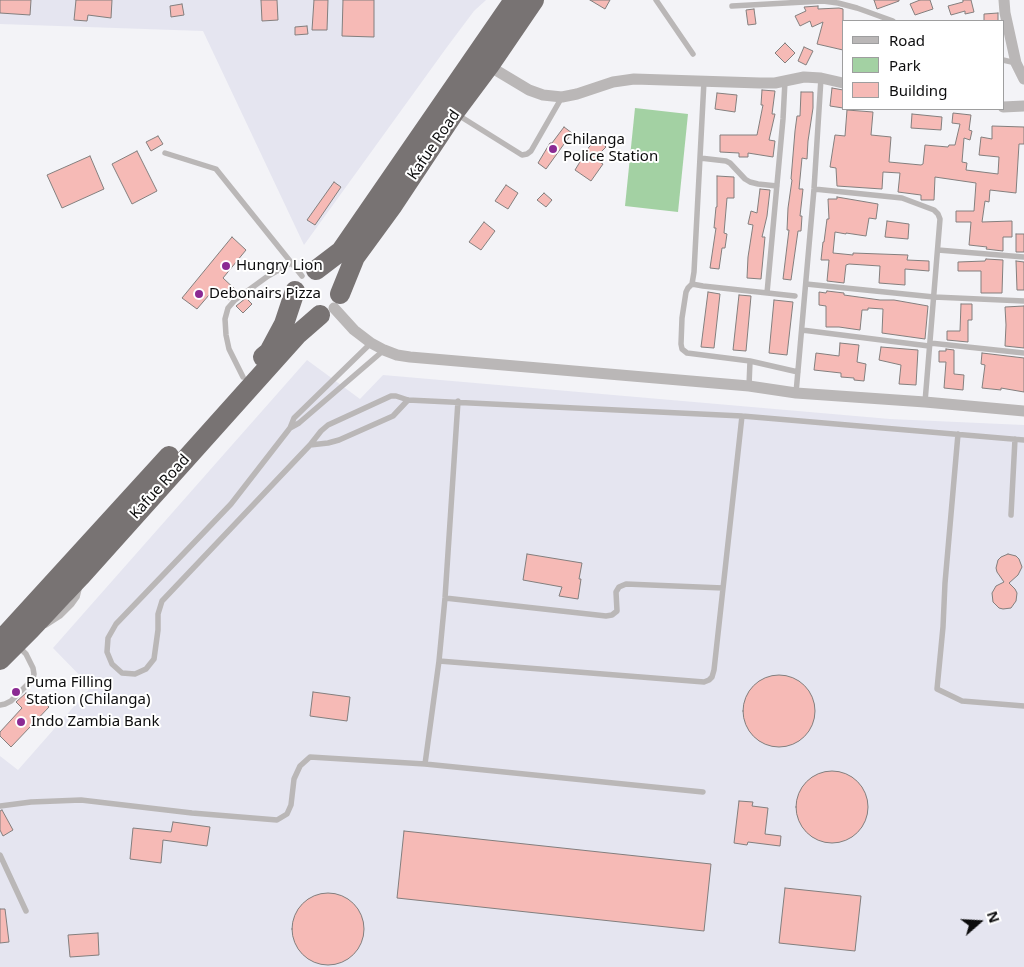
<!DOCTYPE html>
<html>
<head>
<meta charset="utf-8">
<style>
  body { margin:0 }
  #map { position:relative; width:1024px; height:967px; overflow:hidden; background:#f3f3f7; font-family:"Noto Sans",sans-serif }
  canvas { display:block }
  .legend { position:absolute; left:842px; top:20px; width:162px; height:90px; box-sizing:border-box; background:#fff; border:1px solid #9e9e9f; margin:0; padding:6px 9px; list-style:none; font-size:15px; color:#0d0d0e }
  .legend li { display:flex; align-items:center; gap:10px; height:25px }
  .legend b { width:25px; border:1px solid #9e9e9f }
  .north { position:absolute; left:954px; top:897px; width:50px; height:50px; -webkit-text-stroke:4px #fff; paint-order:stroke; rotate:71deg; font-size:14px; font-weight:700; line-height:20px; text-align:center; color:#0d0d0e }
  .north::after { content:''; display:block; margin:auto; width:18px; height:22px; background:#0d0d0e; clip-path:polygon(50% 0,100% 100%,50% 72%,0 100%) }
</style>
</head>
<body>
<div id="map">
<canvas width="1024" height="967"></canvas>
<ul class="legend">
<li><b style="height:6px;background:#bab7b7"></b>Road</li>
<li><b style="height:14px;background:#a3d1a3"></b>Park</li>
<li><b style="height:14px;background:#f6bab6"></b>Building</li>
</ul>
<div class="north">N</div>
</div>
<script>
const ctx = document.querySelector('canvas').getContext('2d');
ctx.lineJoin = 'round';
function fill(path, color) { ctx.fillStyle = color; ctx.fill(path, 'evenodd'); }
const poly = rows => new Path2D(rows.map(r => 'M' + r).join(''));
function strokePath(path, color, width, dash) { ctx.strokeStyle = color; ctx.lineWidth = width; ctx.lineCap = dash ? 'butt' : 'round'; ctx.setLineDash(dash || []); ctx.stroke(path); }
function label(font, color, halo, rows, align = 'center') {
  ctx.font = font + ' "Noto Sans",sans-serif'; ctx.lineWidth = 4; ctx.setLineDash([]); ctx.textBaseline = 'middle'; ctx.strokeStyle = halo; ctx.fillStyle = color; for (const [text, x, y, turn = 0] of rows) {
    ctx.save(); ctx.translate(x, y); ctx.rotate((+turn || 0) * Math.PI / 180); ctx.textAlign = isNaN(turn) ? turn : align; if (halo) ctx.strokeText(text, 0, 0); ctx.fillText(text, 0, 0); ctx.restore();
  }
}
fill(poly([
  [0,0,486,0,474,11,447,47,304,245,203,31,0,24],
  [307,360,360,399,383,375,890,419,1024,425,1024,967,0,967,0,756,18,770,91,687,53,648]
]), '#e5e5f0');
fill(poly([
  [635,108,688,114,678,212,625,206]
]), '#a3d1a3');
const building = poly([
  [0,0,31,0,30,15,0,13,0,0],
  [76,0,112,0,111,18,88,15,87,21,74,20,76,0],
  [261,0,277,0,278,20,262,21,261,0],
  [314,0,328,0,327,30,312,30,314,0],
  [343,0,374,0,374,37,342,36,343,0],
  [590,0,610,0,605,9,590,0],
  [874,0,899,0,899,1,877,9,874,0],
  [920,0,930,0,933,9,915,15,910,4,920,0],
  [963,0,971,0,974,12,965,14,965,11,951,15,948,6,963,2,963,0],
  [182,4,184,15,171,17,170,6,182,4],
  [818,6,818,9,839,8,843,9,843,50,817,44,823,22,812,27,810,21,800,26,795,16,806,11,804,7,818,6],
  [754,9,756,24,748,25,746,10,754,9],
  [998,13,998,21,984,21,984,14,998,13],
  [307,26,308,34,295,35,295,27,307,26],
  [785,43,795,53,785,63,775,53,785,43],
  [804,47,813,51,806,65,798,61,804,47],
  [832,88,843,90,843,108,830,106,832,88],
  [762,90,775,91,772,114,775,114,769,140,775,141,773,157,748,153,748,157,739,157,739,153,720,152,720,135,757,135,763,105,761,105,762,90],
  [801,92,813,92,813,108,808,141,807,159,802,158,799,189,803,189,800,216,802,216,801,231,798,231,791,280,783,279,789,230,787,230,788,208,792,180,791,179,795,131,797,116,800,116,801,92],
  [717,93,737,95,735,112,715,109,717,93],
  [847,110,873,112,871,135,891,137,889,162,921,165,923,164,925,145,948,147,949,145,955,145,960,124,952,123,953,113,971,115,969,130,972,131,970,140,964,138,962,162,967,163,966,170,998,174,999,157,979,155,981,137,992,139,992,126,1024,127,1024,144,1019,144,1016,193,990,190,989,202,985,201,982,222,1012,221,1012,237,1003,237,1003,251,986,249,987,247,969,245,971,222,956,222,956,211,974,211,976,183,935,177,934,200,921,200,921,195,898,192,900,173,883,172,882,189,837,186,836,168,830,167,835,135,845,136,847,110],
  [912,114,942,117,941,130,911,128,912,114],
  [564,127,572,133,546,169,538,163,550,143,552,143,564,127],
  [158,136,163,144,151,151,146,142,158,136],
  [597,139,606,147,594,159,603,164,591,181,575,170,589,147,597,139],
  [137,151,157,191,132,204,112,164,137,151],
  [90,156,104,189,62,208,47,175,90,156],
  [717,176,734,177,734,198,727,198,724,233,727,234,725,248,722,248,719,269,710,268,716,228,714,228,716,207,717,207,717,176],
  [334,182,341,187,315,225,307,220,334,182],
  [506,185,518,193,508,209,495,201,506,185],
  [760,189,770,190,767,216,762,237,765,237,761,279,747,278,748,257,753,225,748,224,751,211,757,213,760,189],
  [544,193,552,200,546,207,537,200,544,193],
  [837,197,878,204,876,219,869,218,866,236,846,233,846,234,835,232,833,253,853,255,853,253,908,255,907,260,929,261,929,271,905,269,905,285,879,283,880,266,849,264,846,265,844,283,827,281,829,260,821,260,823,242,824,242,827,219,829,219,828,199,837,199,837,197],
  [887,221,909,224,908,239,885,237,887,221],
  [484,222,495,231,481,250,469,242,484,222],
  [1016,234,1024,234,1024,252,1016,252,1016,234],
  [232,237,246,250,223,278,238,292,229,300,215,288,197,309,182,298,232,237],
  [986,259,1003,260,1002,293,981,293,981,271,958,271,958,262,985,261,986,259],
  [1016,261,1024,262,1024,290,1017,290,1016,261],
  [827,291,844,293,844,295,880,300,894,300,928,306,925,339,882,333,883,309,868,308,868,310,862,310,860,330,839,327,826,327,826,306,819,305,819,292,826,293,827,291],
  [708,292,720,294,714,348,701,347,708,292],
  [739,295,751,296,746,351,733,350,739,295],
  [246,298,252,304,243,313,236,306,246,298],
  [774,300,793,302,787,355,769,353,774,300],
  [961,304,972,304,972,320,968,320,968,342,947,340,947,331,960,331,961,304],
  [1024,306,1024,348,1005,346,1006,325,1005,307,1024,306],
  [840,343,859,345,857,362,866,364,864,381,854,380,854,378,841,377,841,373,814,370,816,353,839,356,840,343],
  [881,347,918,350,916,385,899,384,901,365,879,360,881,347],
  [946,349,954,350,954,374,964,375,963,390,944,388,946,362,939,362,939,351,946,351,946,349],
  [982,353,1024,358,1024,392,1001,388,1001,390,982,388,985,365,981,364,982,353],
  [527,554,582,563,579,579,581,579,578,599,559,596,562,587,523,580,527,554],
  [1008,554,1016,556,1019,559,1022,567,1018,575,1009,583,1015,589,1017,593,1016,601,1011,608,1003,609,999,608,993,602,992,593,996,586,1004,582,997,572,996,568,998,560,1001,557,1008,554],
  '743 711a36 36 0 1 1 72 0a36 36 0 1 1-72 0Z',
  [313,692,350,697,347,721,310,716,313,692],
  [26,693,32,698,35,694,49,707,11,747,0,736,0,732,22,708,16,702,26,693],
  '796 807a36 36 0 1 1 72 0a36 36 0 1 1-72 0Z',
  [739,801,753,802,752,806,768,808,765,834,781,836,780,846,748,842,747,845,734,843,739,801],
  [2,810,13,830,3,836,0,830,0,811,2,810],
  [173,822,210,827,207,846,163,840,161,863,130,859,133,828,171,832,173,822],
  [404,831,711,864,704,931,397,898,404,831],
  [785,888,861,896,855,951,779,943,785,888],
  '292 929a36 36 0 1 1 72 0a36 36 0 1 1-72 0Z',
  [0,909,5,909,9,942,0,943,0,909],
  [98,933,99,955,70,957,68,935,98,933]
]);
fill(building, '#f6bab6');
strokePath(building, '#837f7e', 1);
strokePath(poly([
  [656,0,693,54],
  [732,6,823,1,838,3,857,8,893,21],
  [1003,60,1016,63],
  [704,81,694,272,692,284,688,288,686,292,682,318,681,344,682,349,687,353,750,361,798,372],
  [458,115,522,155,527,154,531,151,562,97],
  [165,153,216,169,302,276],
  [700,158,726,161,730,163,745,179,750,182,758,184,777,186],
  [814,189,902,198,934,210,938,214,940,219,925,402],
  [938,250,1024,257],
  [692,284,703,286,795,296],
  [806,284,934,297,1024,301],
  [767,293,783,119,785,81],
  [802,330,929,346],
  [371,343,294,418,290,428,231,504,116,624,108,638,107,652,112,664,122,673,135,674,146,669,154,659,158,630,158,614,162,601,310,445,321,431,328,425,391,396,396,396,408,400,742,416,1024,440],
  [930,343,1024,353],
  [243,377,229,349,226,335,225,319,228,308,235,300,268,276,291,263],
  [749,386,750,361],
  [796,393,814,189,821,78],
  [290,428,299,423,384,350],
  [958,434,945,583,943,627,937,689,962,701,1024,706],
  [310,445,328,443,339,440,393,416,408,400],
  [1011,515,1015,439],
  [445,598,606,616,612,615,617,611,616,592,619,587,626,584,723,588],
  [46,625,60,616,72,604,77,597,79,589],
  [439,661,704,682,709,680,712,677,714,670,742,416],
  [0,705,5,704,11,701,33,679,34,674,33,668,26,654,18,646],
  [425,764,703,792],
  [0,806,31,802,81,800,192,813,277,820,287,814,291,805,294,779,300,766,310,757,425,764,439,661,445,598,458,401],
  [0,855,26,911]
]), '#bab7b7', 5.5);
strokePath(poly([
  [1004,0,1005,13,1016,63,1024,79],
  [489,66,529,90,543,95,562,97,577,94,613,82,634,79,760,83,775,83,804,77,821,78,843,83],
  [1003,107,1024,106],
  [334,308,354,330,371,343,384,350,397,355,410,357,749,386,796,393,925,402,1024,411]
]), '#bab7b7', 11);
strokePath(poly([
  [316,270,341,251,514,0],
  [340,294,355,257,393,205,454,113,489,66,534,0],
  [263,357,269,352,284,324,295,291],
  [0,641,169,456],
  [0,660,31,629,80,577,297,335,320,315]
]), '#787373', 20);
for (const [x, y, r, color] of [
  [553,149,5,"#8b2a93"],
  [226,266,5,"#8b2a93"],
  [199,294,5,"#8b2a93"],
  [16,692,5,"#8b2a93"],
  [21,722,5,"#8b2a93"]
]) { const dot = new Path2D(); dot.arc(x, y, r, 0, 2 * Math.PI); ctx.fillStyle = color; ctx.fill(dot); strokePath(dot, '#fff', 2); }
label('15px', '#0d0d0e', '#fff', [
  ["Chilanga",563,140],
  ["Police Station",563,157],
  ["Hungry Lion",236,266],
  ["Debonairs Pizza",209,294],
  ["Puma Filling",26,683],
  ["Station (Chilanga)",26,700],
  ["Indo Zambia Bank",31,722]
], 'left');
label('15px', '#0d0d0e', '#fff', [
  ["Kafue Road",434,145,-56],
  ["Kafue Road",160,487,-48]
]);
</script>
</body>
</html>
